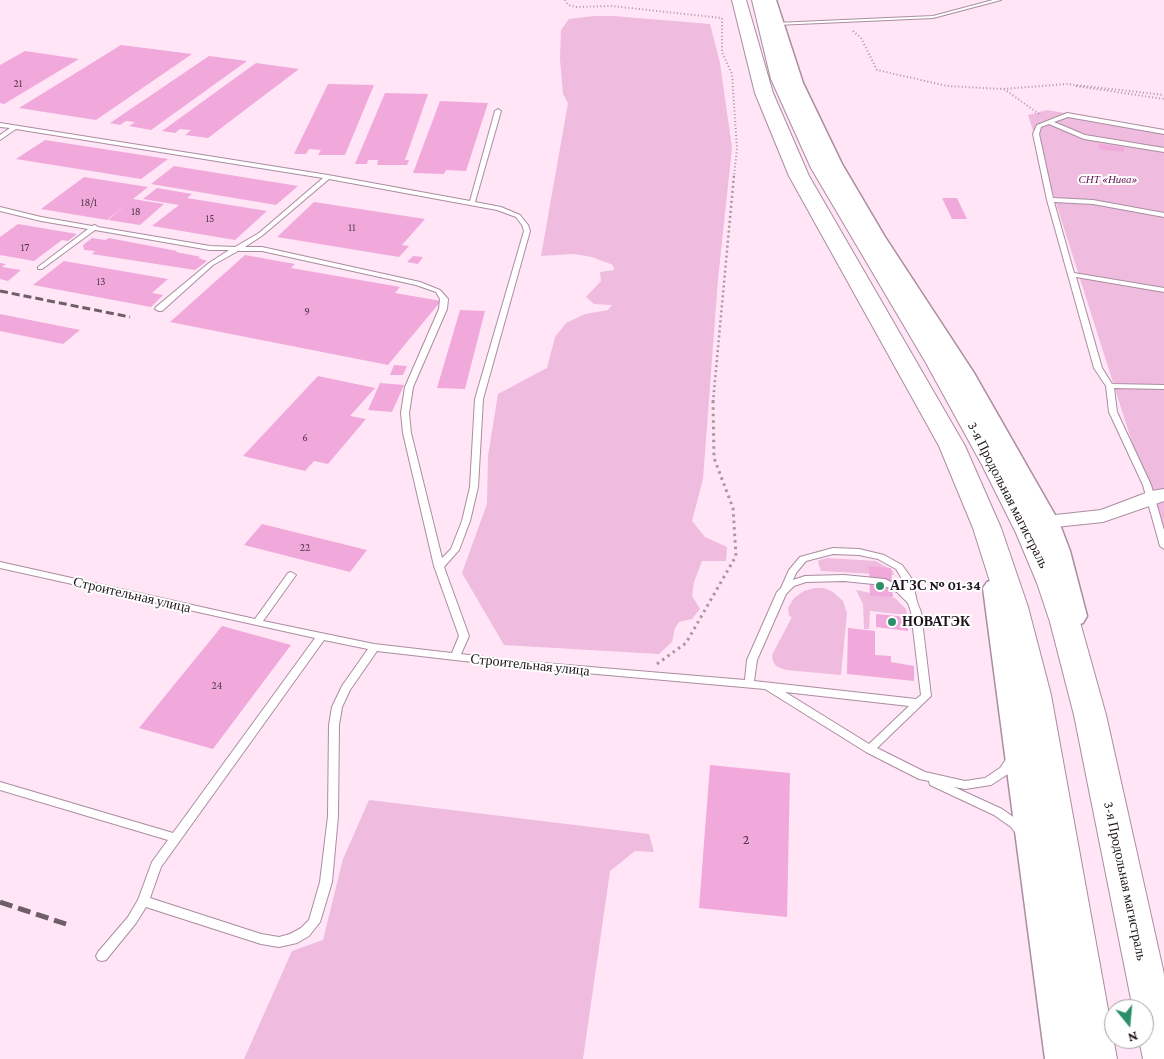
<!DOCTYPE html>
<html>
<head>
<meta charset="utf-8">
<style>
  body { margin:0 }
  #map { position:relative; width:1164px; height:1059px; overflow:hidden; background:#ffe5f6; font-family:"Crimson Pro",serif }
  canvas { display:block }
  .north { position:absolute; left:1104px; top:999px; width:50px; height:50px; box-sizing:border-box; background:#fff; border:1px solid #a5a1a4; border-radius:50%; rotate:163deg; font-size:14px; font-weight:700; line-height:20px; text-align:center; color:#1e141b }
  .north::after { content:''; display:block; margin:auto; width:18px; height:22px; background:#2d8f69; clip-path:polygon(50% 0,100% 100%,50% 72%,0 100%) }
</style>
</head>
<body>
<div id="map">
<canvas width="1164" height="1059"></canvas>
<div class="north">N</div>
</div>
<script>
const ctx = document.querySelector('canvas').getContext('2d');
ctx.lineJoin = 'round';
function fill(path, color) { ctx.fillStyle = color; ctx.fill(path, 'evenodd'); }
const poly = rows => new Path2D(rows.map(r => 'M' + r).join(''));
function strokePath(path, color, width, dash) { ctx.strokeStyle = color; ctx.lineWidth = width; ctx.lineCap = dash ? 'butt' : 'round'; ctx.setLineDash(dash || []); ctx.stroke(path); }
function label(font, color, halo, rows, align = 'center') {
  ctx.font = font + ' "Crimson Pro",serif'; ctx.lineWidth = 4; ctx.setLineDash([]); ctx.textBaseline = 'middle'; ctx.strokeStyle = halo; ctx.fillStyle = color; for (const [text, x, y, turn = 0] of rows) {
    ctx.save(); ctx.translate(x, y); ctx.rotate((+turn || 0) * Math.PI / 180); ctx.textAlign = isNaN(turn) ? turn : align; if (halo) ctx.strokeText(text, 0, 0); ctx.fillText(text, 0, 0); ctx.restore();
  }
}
fill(poly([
  [594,16,613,16,710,24,720,63,732,148,718,279,703,479,692,521,705,537,727,547,726,561,702,561,694,582,692,596,700,609,692,619,679,622,675,628,672,642,659,654,504,645,462,573,487,504,488,456,498,394,547,368,555,337,566,323,585,314,608,310,612,305,594,304,586,297,601,281,600,272,614,270,613,265,592,257,574,254,541,256,568,103,563,94,560,59,561,30,569,19],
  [1047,110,1164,130,1164,543,1028,115],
  [827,558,876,561,893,571,894,575,821,571,818,562,819,560],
  [815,588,824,588,833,592,843,601,847,613,841,675,786,670,776,666,773,661,772,655,792,617,789,616,788,608,794,598,804,591],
  [856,590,895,598,906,609,907,615,870,611,869,629,864,629,863,604],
  [369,800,649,834,654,852,635,851,610,871,583,1059,244,1059,292,951,323,940,343,859]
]), '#efbbde');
fill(poly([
  [121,45,192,54,96,120,19,108],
  [25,51,79,59,4,104,0,103,0,65],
  [209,56,247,61,151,130,129,126,135,122,126,121,120,125,110,123],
  [256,63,299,69,208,138,185,135,191,130,180,129,175,133,162,131],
  [328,84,374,85,345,155,318,155,321,150,309,149,306,154,294,154],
  [385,93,428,94,405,160,409,160,407,165,377,165,378,160,368,160,367,164,355,164],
  [440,101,488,103,466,171,446,170,444,174,413,173],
  [45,140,168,159,141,179,16,159],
  [1099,144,1124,147,1124,152,1099,149],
  [174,166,298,186,276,205,151,184],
  [84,177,148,187,133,199,164,204,140,225,108,220,128,203,107,220,41,209],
  [157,188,192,194,187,198,267,211,235,240,152,226,179,205,143,199],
  [942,198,957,198,967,219,952,219],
  [314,202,425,219,402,245,409,246,399,257,277,237],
  [18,224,77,234,68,241,62,240,34,261,0,255,0,237],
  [92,238,105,240,109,238,177,251,176,252,201,257,198,258,207,261,195,270,92,254,95,251,84,250,83,245],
  [245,255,295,264,291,268,400,287,395,293,441,301,388,365,170,322],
  [413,256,423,257,418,264,407,262],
  [64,261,168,279,152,293,163,295,151,307,33,285],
  [0,263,6,264,2,267,21,270,8,281,0,279],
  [460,310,485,311,465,389,437,388],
  [0,314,80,330,63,344,0,331],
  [394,365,407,366,403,375,390,375],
  [318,376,375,388,350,416,366,419,328,464,314,461,305,471,243,456],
  [380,383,404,385,392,412,368,410],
  [262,524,367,550,350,572,244,545],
  [869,566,891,568,893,597,870,596],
  [876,614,908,617,908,631,876,627],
  [222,626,291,645,213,749,139,728],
  [848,628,875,631,875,655,891,656,891,662,914,666,914,681,847,674],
  [710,765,790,773,787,917,699,908]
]), '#f1a9db');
const lane = poly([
  [993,0,1001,0,933,18,776,25,774,24,776,23,933,16,993,0],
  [498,109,501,111,475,202,501,207,520,215,528,225,530,231,483,399,478,487,470,521,459,550,444,567,469,636,461,654,507,660,745,680,747,660,777,592,781,588,789,570,800,557,833,548,859,549,884,555,902,565,912,579,917,602,921,612,931,696,877,748,925,772,965,781,985,778,1000,768,1009,755,1013,754,1017,755,1018,758,1008,774,991,785,965,789,954,787,1002,809,1019,821,1027,832,1025,835,1021,836,1017,835,1011,827,994,815,930,785,929,781,919,779,866,752,765,689,507,666,377,651,350,690,342,707,339,725,338,816,332,882,320,922,309,936,297,943,279,947,261,944,146,907,136,923,106,960,102,961,98,960,96,956,98,952,128,917,138,900,152,862,168,840,0,790,0,782,173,833,315,638,0,568,0,562,255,619,288,573,291,572,296,575,263,621,374,644,452,653,459,636,434,566,403,433,401,413,405,387,439,309,440,299,436,292,416,285,262,251,238,251,213,265,162,311,159,311,155,309,156,307,209,263,229,250,210,250,95,230,42,269,38,269,38,267,88,229,41,221,0,211,0,207,41,217,92,226,95,225,98,227,210,246,235,247,259,233,323,178,16,129,0,140,0,135,10,128,0,127,0,123,328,175,470,201,495,111,498,109],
  [329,179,497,210,516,217,522,225,524,231,475,399,470,487,462,521,451,549,442,558,411,433,409,413,413,387,447,309,448,299,440,290,420,282,262,247,245,247,263,235,329,179],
  [833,554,859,555,878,559,896,569,902,579,905,589,885,579,844,575,805,576,793,580,796,573,806,561,833,554],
  [844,581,883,585,897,592,908,603,911,612,921,695,916,699,754,681,757,660,786,594,794,586,806,582,844,581],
  [324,640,368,649,342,686,332,707,329,725,328,816,320,882,309,920,301,928,290,934,279,937,261,934,150,898,161,867,324,640],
  [785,692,909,706,869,744,785,692],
  [1067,113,1164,130,1164,134,1068,117,1054,122,1085,135,1164,148,1164,152,1084,139,1049,124,1041,127,1039,134,1053,198,1093,200,1164,213,1164,217,1093,204,1054,202,1074,273,1164,288,1164,292,1076,277,1102,368,1112,384,1164,385,1164,389,1114,388,1117,412,1151,485,1164,530,1164,549,1160,546,1143,485,1109,412,1106,386,1094,368,1047,200,1033,134,1037,125,1067,113]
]);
const street = poly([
  [1164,489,1164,501,1103,522,1046,528,1039,526,1037,522,1039,518,1046,516,1101,510,1151,491,1164,489]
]);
const secondary = poly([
  [762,0,776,0,803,83,842,164,885,237,974,373,1059,522,1070,551,1087,616,1083,623,1073,626,1063,623,1059,616,1044,551,1033,522,952,373,865,237,824,164,787,83,762,0],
  [997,579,1007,582,1011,588,1083,1059,1045,1059,983,588,987,582,997,579]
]);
const highway = poly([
  [732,0,746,0,773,93,809,176,965,446,1001,528,1028,607,1051,695,1117,1059,1077,1059,1019,695,998,607,973,528,939,446,789,176,755,93,732,0],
  [752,0,766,0,787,79,829,168,950,363,1008,465,1044,533,1065,583,1080,622,1106,715,1164,974,1164,1059,1143,1059,1139,1039,1144,1039,1144,1009,1133,1009,1074,715,1050,622,1037,583,1016,533,982,465,926,363,811,168,771,79,752,0]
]);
strokePath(lane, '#aa8da0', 2);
strokePath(street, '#aa8da0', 2);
strokePath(secondary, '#aa8da0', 3);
strokePath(highway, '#aa8da0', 2);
strokePath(poly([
  [565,0,568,5,576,7,611,6,722,18,722,52,732,74,737,149,734,176],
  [853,31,861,38,877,70,947,86,1003,89,1067,84,1164,95],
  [1076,86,1164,99],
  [1004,89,1039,114]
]), '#a995a2', 2, [1, 2.5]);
strokePath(poly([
  [713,402,734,175]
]), '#a995a2', 2.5, [2, 3]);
strokePath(poly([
  [657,664,686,643,736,556,733,508,714,458,713,400]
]), '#a995a2', 3, [2.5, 4]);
fill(lane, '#fff');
fill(street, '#fff');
fill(secondary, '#fff');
fill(highway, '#fff');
strokePath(poly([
  [0,291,130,317]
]), '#6d5e68', 3, [8, 4]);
strokePath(poly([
  [0,902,66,924]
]), '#6d5e68', 5, [13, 6]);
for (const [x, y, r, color] of [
  [880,586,5,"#2d8f69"],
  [892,622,5,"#2d8f69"]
]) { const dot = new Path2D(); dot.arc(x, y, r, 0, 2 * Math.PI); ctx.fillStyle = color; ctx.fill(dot); strokePath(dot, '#fff', 2); }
label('11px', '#53394b', null, [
  ["21",18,84],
  ["18/1",89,203],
  ["18",136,212],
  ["15",210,219],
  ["11",352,228],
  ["17",25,248],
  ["13",101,282],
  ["9",307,312],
  ["6",305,438],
  ["22",305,548],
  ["24",217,686]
]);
label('italic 11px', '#631051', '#fff', [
  ["СНТ «Нива»",1108,180]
]);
label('14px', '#1e141b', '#fff', [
  ["3-я Продольная магистраль",1008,495,63],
  ["Строительная улица",132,595,13],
  ["Строительная улица",530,665,6],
  ["3-я Продольная магистраль",1125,881,78]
]);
label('bold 14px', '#1e141b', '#fff', [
  ["АГЗС № 01-34",890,586],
  ["НОВАТЭК",902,622]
], 'left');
label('14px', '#53394b', null, [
  ["2",746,840]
]);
</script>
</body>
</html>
